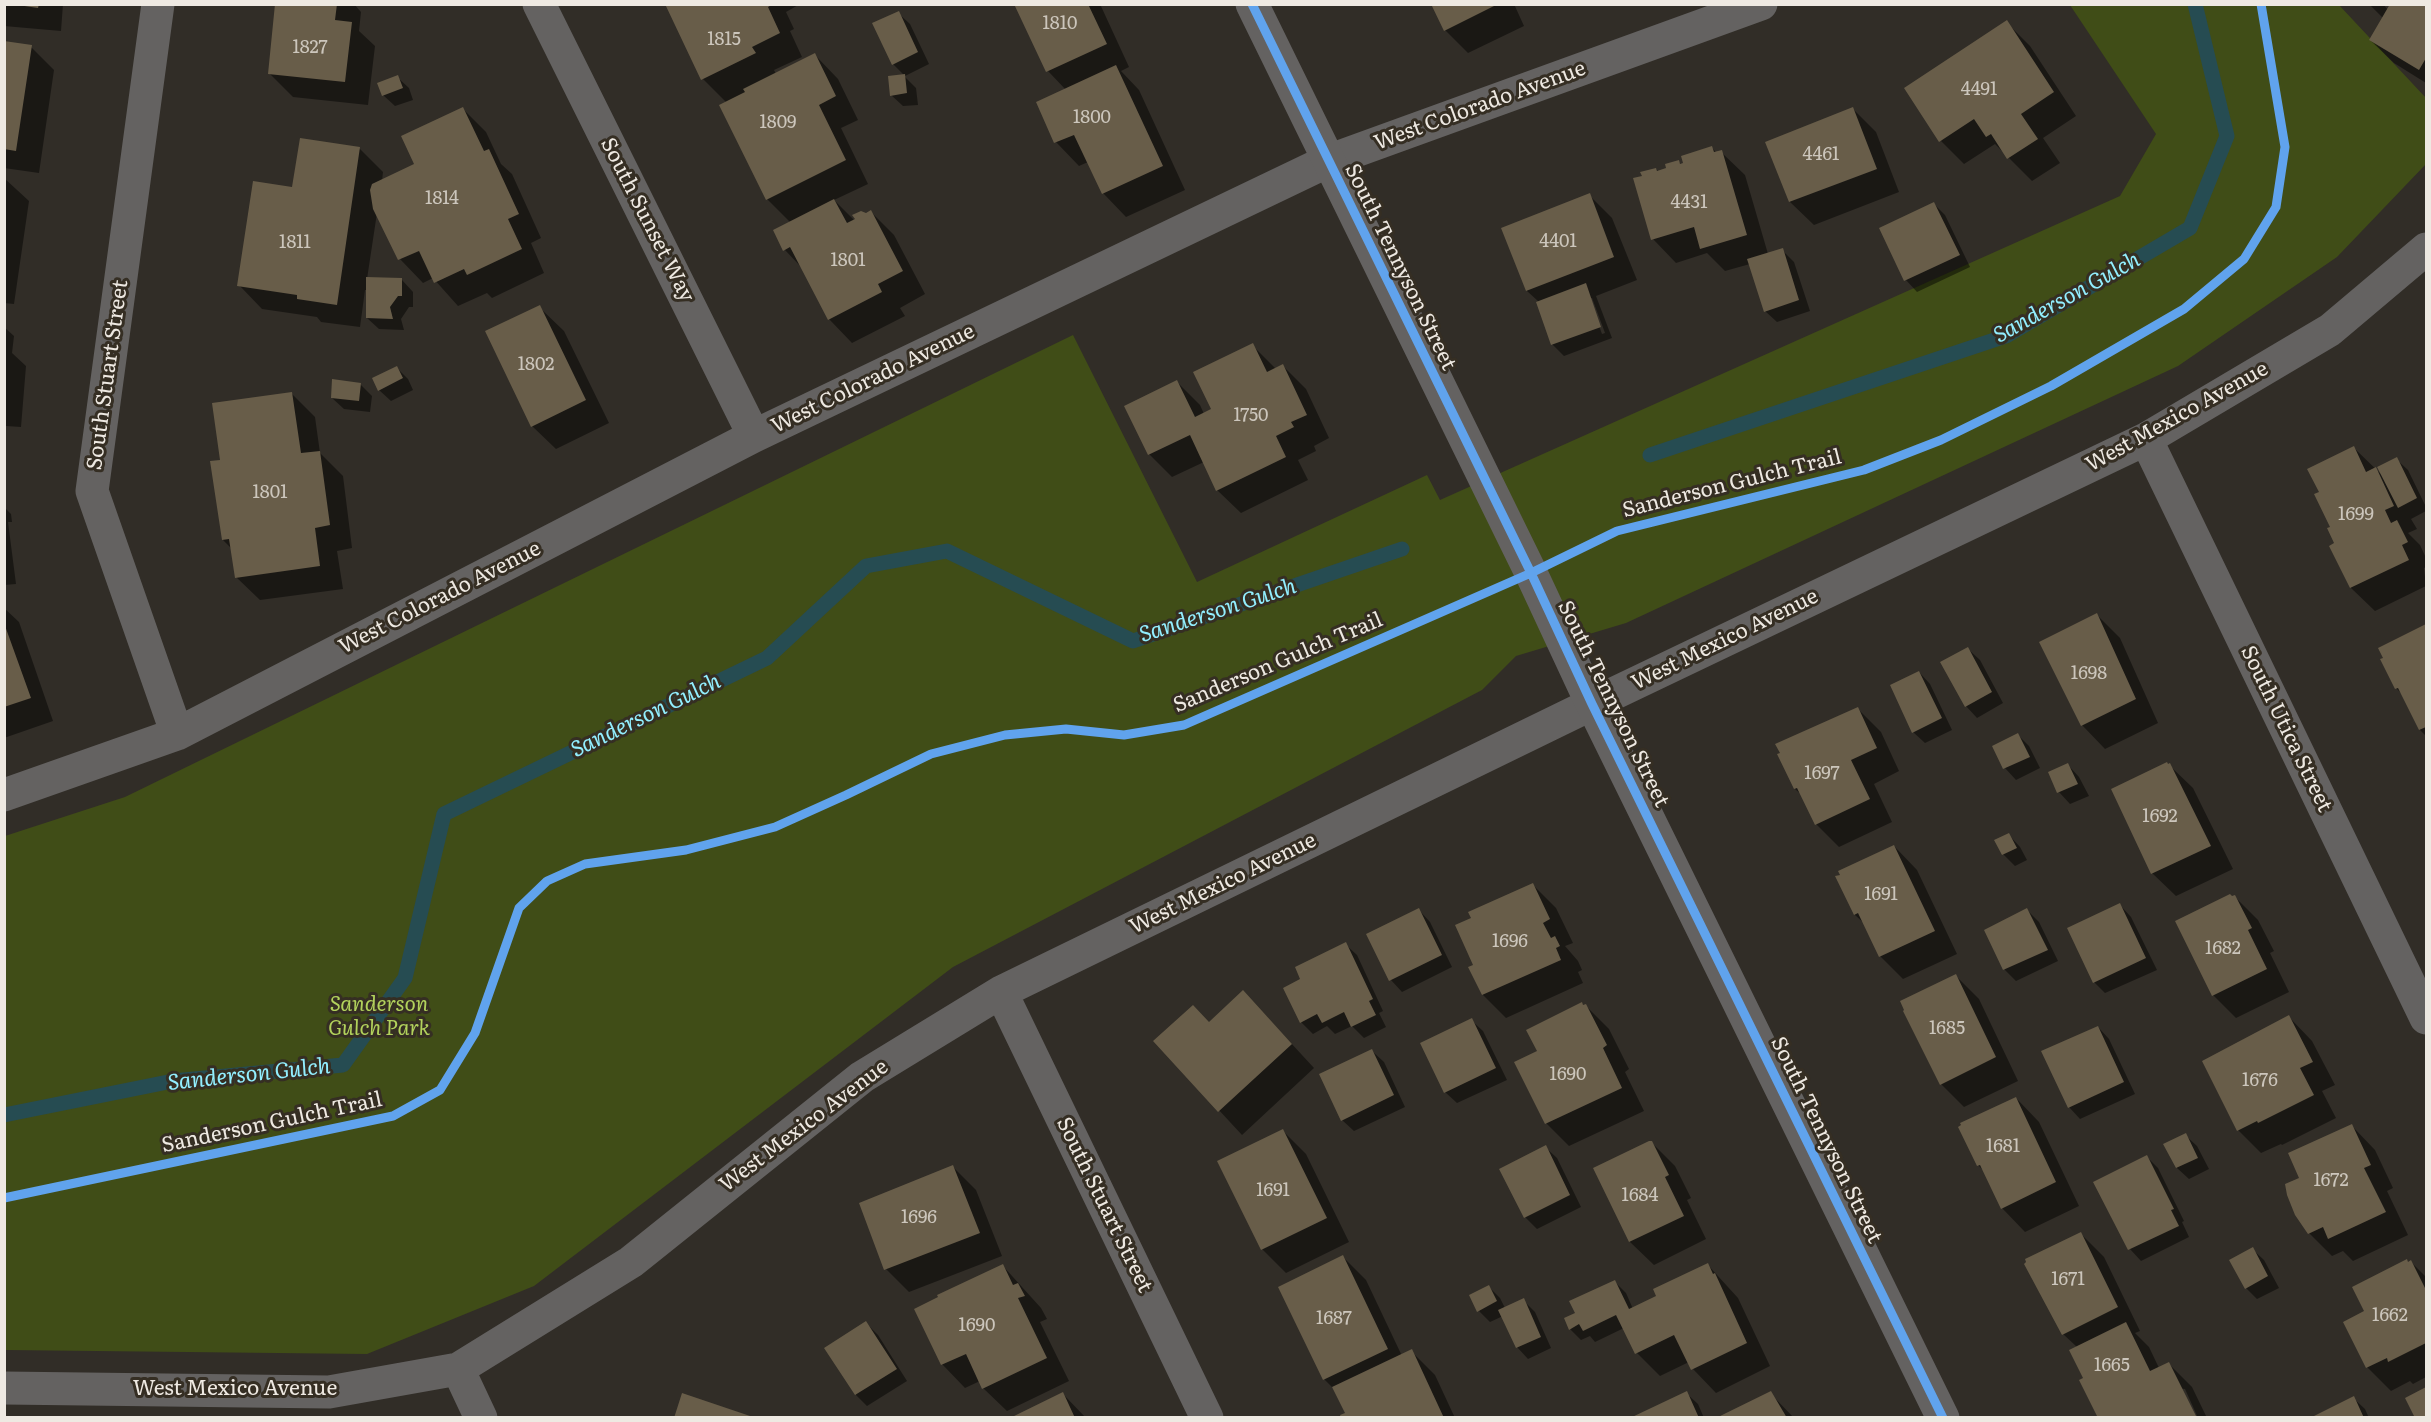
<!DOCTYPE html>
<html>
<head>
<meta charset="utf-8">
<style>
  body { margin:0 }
  #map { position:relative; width:2431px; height:1422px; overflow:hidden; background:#312d27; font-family:Literata,serif }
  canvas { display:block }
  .frame { position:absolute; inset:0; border:6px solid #eee9e2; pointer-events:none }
</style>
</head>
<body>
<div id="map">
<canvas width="2431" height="1422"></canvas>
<div class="frame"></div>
</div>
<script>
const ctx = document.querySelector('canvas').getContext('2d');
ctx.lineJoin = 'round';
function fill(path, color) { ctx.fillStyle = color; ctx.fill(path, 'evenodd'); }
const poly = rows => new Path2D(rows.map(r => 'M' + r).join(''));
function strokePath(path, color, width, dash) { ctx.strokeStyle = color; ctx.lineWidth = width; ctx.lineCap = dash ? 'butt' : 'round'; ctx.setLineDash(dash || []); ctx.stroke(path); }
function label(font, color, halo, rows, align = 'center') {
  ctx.font = font + ' Literata,serif'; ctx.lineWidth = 6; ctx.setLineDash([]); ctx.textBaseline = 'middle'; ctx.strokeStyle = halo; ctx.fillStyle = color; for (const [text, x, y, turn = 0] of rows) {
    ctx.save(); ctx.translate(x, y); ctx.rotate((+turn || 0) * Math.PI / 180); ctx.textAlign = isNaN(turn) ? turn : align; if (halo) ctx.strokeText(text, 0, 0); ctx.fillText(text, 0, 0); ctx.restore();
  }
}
fill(poly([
  [2070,5,2339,5,2426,98,2426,164,2337,257,2178,366,1626,623,1516,656,1482,690,953,967,534,1286,367,1354,5,1350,5,836,125,797,1073,335,1197,582,1427,475,1440,500,2120,196,2156,134]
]), '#404d17');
fill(poly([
  [4,4,63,4,61,31,4,26],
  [277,4,354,4,361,12,359,31,375,46,368,105,293,97,270,74],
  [667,4,800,4,786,12,794,29,790,31,802,57,774,70,776,74,815,55,838,79,858,120,841,128,868,184,834,200,859,225,871,212,894,235,925,294,900,308,905,316,852,343,829,319,802,268,785,250,791,223,767,199,727,103,703,79],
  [1016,4,1100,4,1129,67,1121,71,1139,90,1185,190,1126,217,1103,193,1088,162,1079,166,1056,142,1066,90,1048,71],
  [1432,4,1514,4,1524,26,1468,53,1445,30],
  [2369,4,2383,4,2388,10,2392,4,2426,4,2426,83,2394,63,2370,40,2383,18],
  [898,13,910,24,929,64,905,76,893,64],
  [2006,22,2030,46,2076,116,2043,138,2060,163,2032,181,1995,144,1964,164,1941,141],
  [4,43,31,47,54,70,39,173,4,168],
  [904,76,916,88,918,105,903,106,891,95],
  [397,77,409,88,413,100,395,106,383,95],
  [463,109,486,132,501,164,512,174,541,238,531,243,544,273,492,298,487,293,458,306,433,278,423,283,400,259,377,213,367,279,402,280,413,292,413,307,409,307,401,319,404,330,379,329,367,318,367,290,365,290,360,327,321,322,317,317,262,309,239,285,293,189,360,149,383,172,382,181,416,165],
  [1853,109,1876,132,1899,192,1814,225,1790,202,1767,143],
  [1712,148,1717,153,1721,152,1745,175,1768,254,1782,250,1794,262,1810,311,1777,322,1765,311,1750,264,1725,271,1707,253,1676,263,1653,239,1644,176,1656,169,1659,172,1678,162,1682,165],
  [4,178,29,201,14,304,4,303],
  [1589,195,1612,218,1637,280,1596,296,1612,338,1564,356,1552,344,1539,302,1527,291,1503,228],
  [1589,298,1592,298,1605,333,1602,334],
  [1934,204,1945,215,1970,267,1917,292,1906,280,1881,229],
  [540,308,564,331,609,423,556,449,532,426],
  [4,327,14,336,12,353,26,366,21,427,6,426,5,439],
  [1252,345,1276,369,1283,366,1306,389,1329,438,1314,446,1316,451,1298,460,1308,480,1241,513,1217,490,1204,462,1172,477,1149,454,1177,382,1200,405,1204,414,1213,410],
  [397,368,408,379,413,390,391,401,379,390],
  [360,384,372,396,370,412,344,409,332,398],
  [291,393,315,417,320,453,343,476,352,548,337,551,343,589,260,600,236,577,232,549,223,540,221,461],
  [2354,448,2383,476,2396,459,2408,470,2426,507,2426,511,2411,519,2417,529,2408,533,2420,545,2426,558,2426,567,2424,568,2426,586,2375,611,2351,588,2331,546,2336,544,2321,493],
  [4,499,6,509,11,514,12,522,8,522,16,584,4,585],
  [4,608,19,622,53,721,4,738],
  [2097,615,2120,638,2158,723,2105,749,2082,725],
  [2426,626,2426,736,2420,730,2403,695,2396,688,2380,648],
  [1968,649,1980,660,2003,703,1977,718,1966,706],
  [1919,672,1930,684,1952,730,1925,743,1913,732],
  [1858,709,1881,732,1899,771,1874,784,1892,822,1839,847,1816,824,1803,796,1795,789],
  [2018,735,2029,746,2040,768,2016,780,2005,768,1994,746],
  [2068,765,2079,777,2089,796,2070,804,2059,792,2050,773],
  [2169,765,2193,788,2233,869,2176,896,2152,873],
  [2009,835,2020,847,2027,860,2015,866,2003,854],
  [1894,846,1917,870,1957,954,1903,979,1880,956,1866,925,1855,915,1837,877],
  [1533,885,1556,908,1573,943,1565,946,1578,961,1582,970,1578,972,1583,983,1506,1018,1483,995,1470,968,1475,966],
  [2235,897,2258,920,2274,951,2270,953,2289,992,2236,1018,2213,995],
  [2120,905,2131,917,2157,970,2105,993,2094,982],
  [1419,910,1430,922,1452,967,1402,992,1391,980,1368,935],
  [2027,910,2039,922,2058,961,2016,981,2005,970,1986,930],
  [1345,944,1357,955,1383,1011,1379,1013,1386,1027,1364,1038,1352,1026,1335,1034,1327,1026,1313,1034,1301,1022],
  [1956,976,1979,999,2018,1081,1964,1107,1941,1084],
  [1586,1006,1609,1029,1629,1069,1625,1072,1644,1111,1569,1146,1546,1123,1539,1052],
  [1266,1016,1314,1068,1242,1135,1155,1041,1209,1023],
  [2289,1017,2312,1041,2335,1085,2322,1091,2336,1118,2282,1145,2281,1144,2261,1153,2238,1130],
  [1471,1020,1483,1031,1507,1080,1457,1103,1445,1092],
  [2098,1027,2109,1039,2135,1094,2080,1119,2069,1107],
  [1372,1051,1384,1062,1405,1107,1354,1131,1342,1120],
  [2016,1098,2039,1122,2079,1206,2025,1232,2002,1208,1985,1172,1978,1165],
  [2352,1126,2375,1150,2393,1188,2387,1191,2408,1235,2353,1261,2343,1251,2332,1256,2309,1233,2301,1179],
  [1283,1131,1306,1154,1349,1242,1286,1273,1262,1249],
  [2185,1135,2197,1146,2209,1169,2189,1179,2177,1168,2165,1144],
  [1652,1143,1675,1166,1691,1198,1687,1200,1706,1239,1654,1265,1630,1242,1595,1169],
  [1545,1147,1557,1158,1581,1207,1537,1229,1525,1217],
  [2147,1157,2158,1168,2184,1221,2182,1222,2189,1237,2141,1261,2130,1249,2095,1182],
  [953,1167,976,1190,1002,1256,909,1292,886,1269],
  [2081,1234,2104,1257,2140,1331,2135,1333,2149,1347,2159,1368,2169,1364,2192,1387,2207,1418,2198,1418,2185,1389,2085,1378,2077,1347,2063,1334],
  [2252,1249,2264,1260,2279,1288,2257,1299,2246,1288],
  [1343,1257,1366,1280,1402,1356,1411,1351,1435,1375,1455,1418,1343,1418,1347,1414,1335,1390,1324,1379],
  [2411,1262,2426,1277,2426,1377,2413,1384,2410,1381,2391,1391,2367,1367,2366,1312],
  [1707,1264,1738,1298,1770,1366,1716,1393,1693,1369,1689,1362,1660,1376,1637,1353,1624,1328,1595,1342,1590,1336,1581,1340,1570,1329,1577,1313,1614,1281,1626,1293,1633,1309,1658,1297],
  [1003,1266,1041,1308,1047,1319,1040,1322,1069,1381,1007,1411,983,1388,980,1381,965,1388,942,1364],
  [1489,1287,1500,1298,1505,1308,1523,1300,1535,1312,1551,1348,1528,1359,1517,1347,1503,1316,1490,1322,1479,1311],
  [866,1323,878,1335,907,1381,867,1406,856,1395],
  [1686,1393,1698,1404,1704,1418,1634,1418],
  [1770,1393,1794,1418,1719,1418],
  [1063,1394,1086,1418,1014,1418],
  [2353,1398,2365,1409,2369,1418,2313,1418]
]), '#0007');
strokePath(poly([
  [1650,455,2006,336,2190,228,2227,136,2195,4],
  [4,1115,173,1081,343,1065,405,978,444,814,767,658,866,566,947,551,1133,641,1402,549]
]), '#264c52', 15);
fill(poly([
  [11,4,39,4,38,8],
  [275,4,337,4,335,20,352,22,345,82,268,74],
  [665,4,773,4,768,7,780,33,752,47,756,53,701,80],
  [1014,4,1088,4,1107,44,1046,72],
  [1431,4,1498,4,1444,31],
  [2390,4,2426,4,2426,58,2419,70,2369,40],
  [899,11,918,52,892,65,872,23],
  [2007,20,2054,92,2021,114,2038,139,2007,159,1991,134,1986,137,1974,119,1939,142,1904,88],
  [4,41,32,45,16,151,4,149],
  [815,53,836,96,819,105,846,160,766,200,719,105,745,92,743,89],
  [1116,65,1163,166,1102,194,1074,135,1054,143,1036,102],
  [905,74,907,93,890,96,888,76],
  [398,75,403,88,382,96,377,83],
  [463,107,484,151,489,149,519,214,508,219,522,249,467,275,464,269,434,283,419,251,398,260,373,209,370,190,372,184,414,164,401,136],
  [1853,107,1877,169,1789,202,1765,142],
  [300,138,360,147,337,305,297,299,297,295,237,286,253,181,292,187],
  [1712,146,1714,152,1722,150,1747,235,1700,249,1694,227,1651,240,1633,178,1642,176,1640,172,1656,168,1657,171,1666,168,1665,164,1679,160,1680,164,1683,163,1681,156],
  [1590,193,1614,257,1526,291,1501,228],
  [834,199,847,223,855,219,852,215,861,211,866,213,871,210,903,271,878,284,882,292,828,320,790,247,783,251,773,230],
  [1934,202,1960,255,1904,281,1879,228],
  [1783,248,1799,300,1764,312,1747,259],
  [366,277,402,278,402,296,398,296,390,307,393,319,366,318],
  [1586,283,1601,327,1551,345,1536,302],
  [540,305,586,400,531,427,485,331],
  [1253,343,1267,372,1283,364,1307,415,1291,422,1294,427,1276,436,1286,457,1216,491,1190,435,1148,455,1124,406,1177,380,1195,417,1211,409,1193,372],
  [397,366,403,378,378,391,372,378],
  [332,379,361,383,359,401,331,398],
  [292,392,301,453,320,451,330,525,315,528,320,566,235,578,229,539,222,540,210,461,220,460,212,403],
  [2354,446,2366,472,2376,467,2394,506,2385,510,2391,523,2397,520,2408,542,2402,545,2409,560,2350,588,2329,546,2334,543,2327,528,2330,527,2314,494,2319,492,2307,469],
  [2397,457,2417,498,2398,508,2377,467],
  [2097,613,2136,699,2081,726,2039,642],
  [4,623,31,698,4,707],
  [2426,624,2426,727,2419,730,2398,688,2395,689,2380,659,2383,658,2378,648],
  [1968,647,1992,692,1965,707,1940,662],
  [1919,671,1942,718,1912,733,1890,685],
  [1858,707,1877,748,1851,760,1870,799,1815,825,1797,788,1794,789,1777,754,1780,753,1775,744],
  [2018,733,2030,757,2003,769,1992,746],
  [2167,762,2168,764,2170,763,2211,846,2151,874,2111,789],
  [2068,763,2078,784,2057,793,2048,772],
  [2009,833,2017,848,2002,855,1994,840],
  [1894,845,1935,931,1879,957,1858,913,1854,915,1835,876,1840,875,1838,871],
  [1533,883,1550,919,1543,923,1551,938,1555,936,1560,946,1556,948,1561,960,1482,995,1468,967,1473,965,1455,925,1471,918,1468,912],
  [2230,894,2232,896,2235,895,2252,928,2248,930,2267,969,2212,996,2175,921],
  [2120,903,2146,958,2093,983,2067,928],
  [1419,908,1442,955,1389,981,1366,934],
  [2027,908,2048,950,2003,970,1984,930],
  [1346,942,1373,999,1369,1001,1376,1015,1351,1027,1344,1012,1322,1023,1317,1014,1300,1023,1283,988,1300,979,1295,967],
  [1956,974,1996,1057,1940,1085,1903,1011,1904,1010,1900,1001],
  [1243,990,1292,1044,1218,1112,1153,1041,1193,1005,1209,1022],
  [1582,1002,1583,1005,1586,1004,1607,1045,1603,1048,1622,1088,1545,1124,1514,1062,1537,1051,1526,1030],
  [2289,1015,2313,1062,2300,1068,2314,1095,2258,1123,2257,1121,2237,1131,2202,1061],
  [1472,1018,1496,1068,1444,1093,1420,1043],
  [2098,1026,2124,1082,2068,1108,2041,1051],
  [1372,1049,1394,1095,1341,1121,1319,1074],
  [2016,1097,2056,1182,2001,1209,1980,1165,1977,1166,1958,1127,1961,1125,1960,1123],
  [2352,1124,2371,1165,2364,1168,2386,1212,2328,1239,2323,1227,2308,1234,2295,1215,2287,1195,2285,1184,2299,1178,2288,1153],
  [1283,1129,1327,1218,1261,1250,1217,1161],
  [2186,1133,2198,1158,2176,1168,2163,1144],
  [1649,1141,1652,1141,1669,1175,1665,1177,1684,1216,1629,1242,1593,1168],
  [1546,1145,1570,1195,1524,1218,1499,1169],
  [2147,1155,2174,1209,2171,1210,2179,1226,2128,1250,2093,1182],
  [953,1165,980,1233,884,1270,859,1203],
  [2081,1232,2118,1307,2062,1335,2024,1264,2026,1262,2025,1259],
  [2253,1247,2268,1276,2245,1289,2229,1260],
  [1343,1255,1388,1349,1323,1380,1278,1287],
  [2407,1259,2408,1262,2411,1260,2426,1290,2426,1343,2388,1362,2387,1358,2366,1368,2343,1322,2364,1311,2352,1287],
  [1708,1263,1713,1274,1715,1273,1747,1343,1691,1370,1674,1335,1635,1354,1616,1315,1583,1331,1579,1324,1569,1330,1564,1318,1575,1313,1569,1301,1615,1280,1629,1309,1656,1296,1653,1289],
  [1003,1264,1013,1285,1018,1283,1025,1296,1018,1298,1047,1358,982,1389,966,1354,941,1365,914,1309,938,1297,937,1295],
  [1489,1285,1497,1301,1477,1312,1469,1295],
  [1524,1298,1541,1337,1516,1348,1498,1310],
  [866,1321,897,1369,855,1395,824,1348],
  [2126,1322,2150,1371,2169,1362,2197,1418,2098,1418,2079,1380,2083,1378,2069,1350],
  [1412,1349,1444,1418,1341,1418,1340,1415,1345,1413,1332,1387],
  [2426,1387,2426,1418,2415,1418,2405,1398],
  [1687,1391,1699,1418,1630,1418],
  [1771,1391,1787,1418,1716,1418],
  [1063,1392,1075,1418,1010,1418],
  [682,1393,753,1417,753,1418,674,1418],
  [2354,1396,2364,1418,2310,1418]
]), '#685d49');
strokePath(poly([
  [158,4,92,491,177,734],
  [539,4,754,436],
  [2146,439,2426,1018],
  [4,795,177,734,754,436,1328,161,1761,4],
  [1001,992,1207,1418],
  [458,1369,481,1418],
  [4,1388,329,1392,458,1369,631,1262,862,1077,1001,992,1592,704,2146,439,2330,330,2426,249]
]), '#646261', 33);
strokePath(poly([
  [1252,4,1531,573,1592,704,1943,1418]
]), '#646261', 33);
strokePath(poly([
  [1252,4,1531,573,1592,704,1943,1418],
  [4,1198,393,1116,440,1090,475,1033,519,908,547,881,585,864,686,850,775,827,846,795,931,754,1005,735,1066,729,1124,735,1184,725,1531,573,1617,531,1864,470,1941,440,2051,386,2184,309,2244,259,2276,207,2285,147,2261,4]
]), '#60a3ed', 9);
label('18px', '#ccc6bc', null, [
  ["1810",1060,24],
  ["1815",724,40],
  ["1827",310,48],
  ["4491",1979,90],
  ["1800",1092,118],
  ["1809",778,123],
  ["4461",1821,155],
  ["1814",442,199],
  ["4431",1689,203],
  ["4401",1558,242],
  ["1811",295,243],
  ["1801",848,261],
  ["1802",536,365],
  ["1750",1251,416],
  ["1801",270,493],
  ["1699",2356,515],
  ["1698",2089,674],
  ["1697",1822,774],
  ["1692",2160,817],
  ["1691",1881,895],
  ["1696",1510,942],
  ["1682",2223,949],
  ["1685",1947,1029],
  ["1690",1568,1075],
  ["1676",2260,1081],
  ["1681",2003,1147],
  ["1672",2331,1181],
  ["1691",1273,1191],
  ["1684",1640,1196],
  ["1696",919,1218],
  ["1671",2068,1280],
  ["1662",2390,1316],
  ["1687",1334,1319],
  ["1690",977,1326],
  ["1665",2112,1366]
]);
label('21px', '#eee9e2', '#352e23', [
  ["West Colorado Avenue",1480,106,-20],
  ["South Sunset Way",647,220,63],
  ["South Tennyson Street",1400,267,64],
  ["South Stuart Street",108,375,-82],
  ["West Colorado Avenue",873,379,-26],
  ["West Mexico Avenue",2177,417,-29],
  ["Sanderson Gulch Trail",1732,484,-14],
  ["West Colorado Avenue",440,598,-27],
  ["West Mexico Avenue",1725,640,-26],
  ["Sanderson Gulch Trail",1278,663,-23],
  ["South Tennyson Street",1613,704,64],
  ["South Utica Street",2286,729,64],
  ["West Mexico Avenue",1223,884,-26],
  ["Sanderson Gulch Trail",272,1123,-12],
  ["West Mexico Avenue",804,1126,-37],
  ["South Tennyson Street",1826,1140,64],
  ["South Stuart Street",1104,1205,64],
  ["West Mexico Avenue",235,1389]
]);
label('italic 21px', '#b2d25c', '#352e23', [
  ["Sanderson",379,1005],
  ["Gulch Park",379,1029]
]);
label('italic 22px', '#92eefe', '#352e23', [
  ["Sanderson Gulch",2067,298,-29],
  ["Sanderson Gulch",1218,611,-18],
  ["Sanderson Gulch",646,716,-26],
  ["Sanderson Gulch",249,1075,-6]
]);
</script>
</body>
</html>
